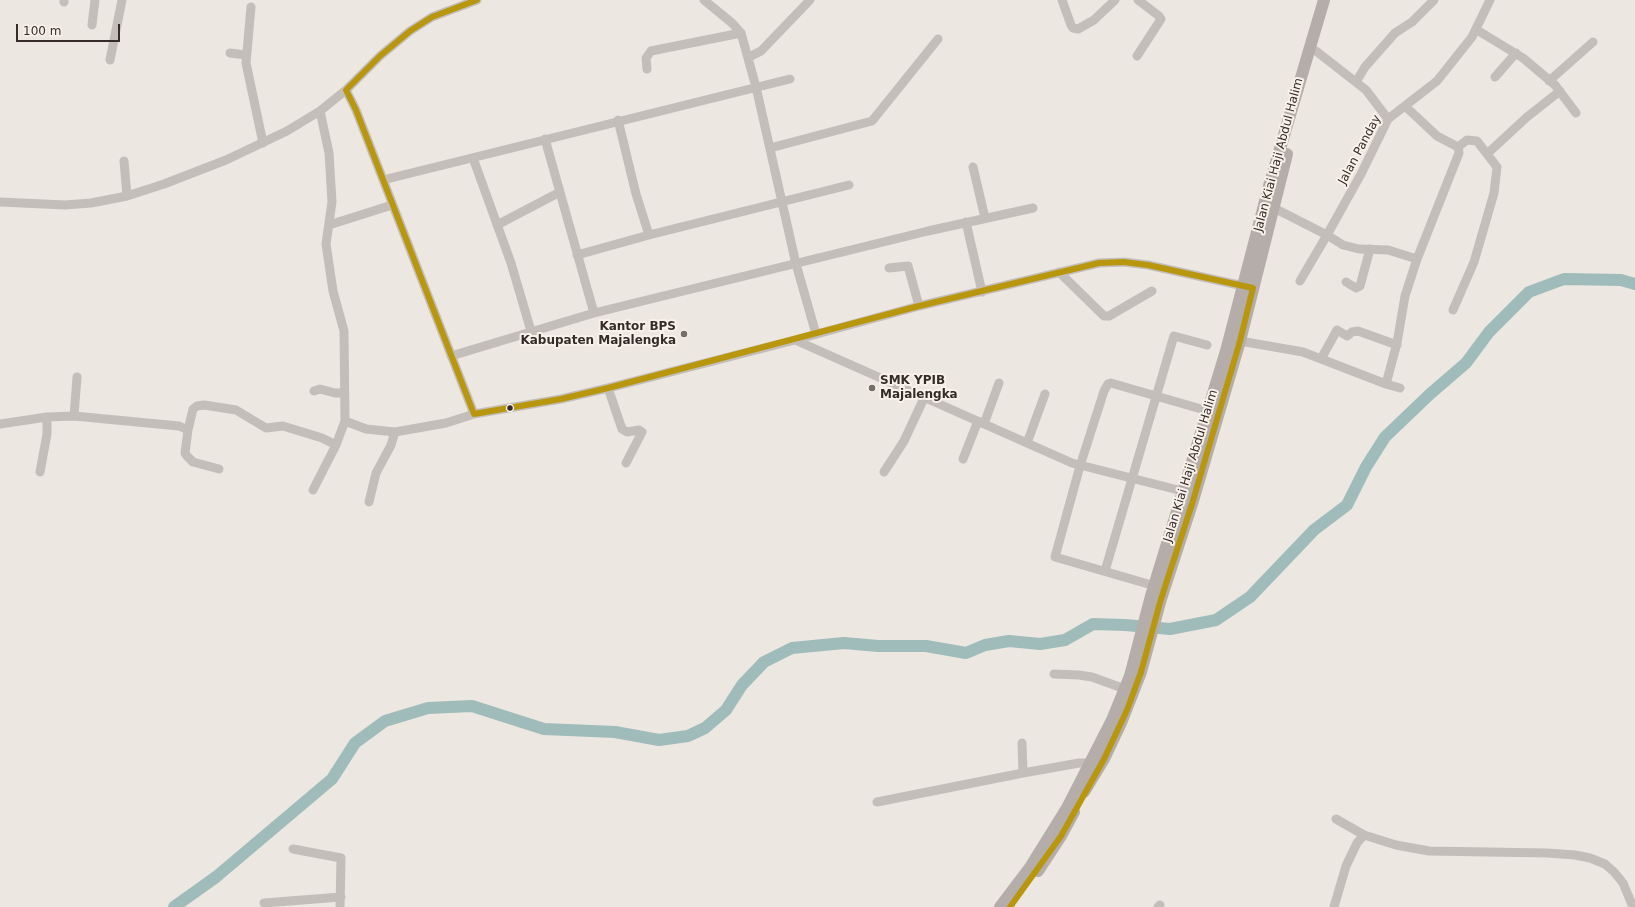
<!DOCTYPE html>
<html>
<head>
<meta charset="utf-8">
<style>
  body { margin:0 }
  #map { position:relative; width:1635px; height:907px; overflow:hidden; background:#ece7e1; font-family:"DejaVu Sans",sans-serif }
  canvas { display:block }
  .scale { position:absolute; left:16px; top:24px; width:104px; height:18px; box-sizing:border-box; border:2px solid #352c29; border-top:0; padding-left:5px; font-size:12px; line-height:14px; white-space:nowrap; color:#352c29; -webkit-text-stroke:3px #f8f1e9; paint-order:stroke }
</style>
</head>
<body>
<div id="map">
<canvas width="1635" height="907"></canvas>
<div class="scale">100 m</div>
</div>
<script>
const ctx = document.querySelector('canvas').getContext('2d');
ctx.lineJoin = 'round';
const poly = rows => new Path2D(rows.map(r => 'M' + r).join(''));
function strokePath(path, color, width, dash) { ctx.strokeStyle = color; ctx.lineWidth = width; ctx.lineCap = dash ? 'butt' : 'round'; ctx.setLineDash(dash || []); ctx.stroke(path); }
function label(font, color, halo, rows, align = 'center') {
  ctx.font = font + ' "DejaVu Sans",sans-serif'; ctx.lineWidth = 4; ctx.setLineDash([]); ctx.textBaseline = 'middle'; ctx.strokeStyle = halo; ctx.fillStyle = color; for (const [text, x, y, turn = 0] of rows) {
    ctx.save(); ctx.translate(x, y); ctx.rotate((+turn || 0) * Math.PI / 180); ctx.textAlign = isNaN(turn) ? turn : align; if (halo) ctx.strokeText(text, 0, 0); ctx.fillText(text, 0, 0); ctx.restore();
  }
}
strokePath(poly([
  [174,907,216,877,332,779,355,743,385,721,428,708,472,706,544,729,615,732,659,740,688,736,705,728,726,710,742,685,764,662,792,648,844,643,878,646,926,646,966,653,985,645,1009,641,1040,644,1065,640,1093,624,1125,625,1170,629,1216,620,1250,597,1314,530,1347,505,1366,467,1385,437,1430,394,1466,363,1489,332,1529,292,1564,279,1621,280,1635,284]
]), '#9fbcbb', 12);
strokePath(poly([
  [477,0,432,17,410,31,380,56,346,90,356,110,474,414,561,399,608,388,795,340,919,306,1099,263,1124,262,1148,265,1248,287],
  [704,0,732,23,741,33],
  [1062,0,1071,25,1073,28,1078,29,1094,20,1115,0],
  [64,2,64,0],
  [251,7,246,63,263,143],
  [92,25,95,0],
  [1477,30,1523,58,1555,85,1576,113],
  [1316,51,1366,90,1388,119],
  [230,53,246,55],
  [1137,56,1161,19,1159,16,1138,0],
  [749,57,761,51,810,0],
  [110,60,122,0],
  [647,69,646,58,651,51,741,33,756,87,796,264,816,334],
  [1495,77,1516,53],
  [1549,81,1593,42],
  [1356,82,1365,67,1395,33,1412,22,1434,0],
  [320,111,329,153,332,202,326,244,333,291,344,331,345,421,366,429,395,432,446,423,474,414],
  [618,120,636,194,649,235],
  [545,139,594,313],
  [770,148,872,121,938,39],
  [1488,153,1527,117,1560,91],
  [473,158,511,263,531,331],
  [124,161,127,196],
  [973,167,985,218],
  [383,180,790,79],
  [0,202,65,205,91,203,127,196,164,184,226,160,287,131,320,111,346,90],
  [1274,208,1327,235,1361,174,1388,119,1437,81,1472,37,1490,0],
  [966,222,982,292],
  [329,225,392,205],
  [497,225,560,192],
  [577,255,649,235,849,185],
  [889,268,908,266,919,306],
  [1059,272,1104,316,1109,316,1152,291],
  [1300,281,1327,235,1343,245,1359,249,1388,250,1417,259],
  [1346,282,1356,288,1360,286,1370,249],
  [1453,310,1474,262,1494,193,1497,167,1477,141,1467,140,1458,147],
  [795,340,1072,463,1182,491],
  [1240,341,1303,352,1386,384],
  [451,356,594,313,928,231,1033,208],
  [1321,359,1337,330,1347,336,1352,332,1358,331,1397,345],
  [608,388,622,429,627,432,639,430,642,432,626,463],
  [1400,388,1386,384,1397,343,1405,296,1417,259,1459,153,1458,147,1437,136,1405,106],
  [314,391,320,389,335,393,344,393],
  [74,416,77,377],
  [0,424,47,417,74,416,179,426,188,430,185,453,187,456,193,462,219,469],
  [984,424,999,383],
  [188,430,193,409,197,406,204,405,236,410,266,428,283,426,322,438,336,445],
  [1027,443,1045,394],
  [963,459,978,421],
  [40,472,47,434,47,417],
  [884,472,904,441,925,396],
  [313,490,336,445,345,421],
  [369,502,376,473,391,445,395,432],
  [1105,571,1173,339,1174,336,1207,345],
  [1155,586,1055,557,1080,466,1104,391,1108,384,1111,383,1208,411],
  [1054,674,1079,675,1092,677,1125,689],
  [1022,743,1023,773,1079,763,1091,763],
  [877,802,1023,773],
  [1364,835,1396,845,1429,851,1547,853,1575,855,1590,858,1605,864,1614,872,1623,883,1633,907],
  [293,849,341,858,340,907],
  [264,903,341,897],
  [1158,907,1160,905],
  [1334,907,1346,866,1357,843,1364,835,1336,819]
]), '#c4beba', 9);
strokePath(poly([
  [1084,792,1104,759,1121,723,1141,672,1161,599,1192,504,1240,341,1287,154],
  [1038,871,1061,836,1074,812],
  [1000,907,1031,866,1067,808,1112,720,1130,676,1151,596,1226,351,1269,186,1324,0]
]), '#b4ada9', 12);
strokePath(poly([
  [477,0,432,17,410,31,380,56,346,90,356,110,474,414,561,399,608,388,919,306,1099,263,1124,262,1148,265,1253,288,1240,341,1192,504,1161,599,1141,672,1127,710,1104,759,1061,836,1010,907]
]), '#b8970e', 6);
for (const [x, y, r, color] of [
  [684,334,4,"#756d69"],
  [872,388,4,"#756d69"],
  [510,408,3.5,"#352c29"]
]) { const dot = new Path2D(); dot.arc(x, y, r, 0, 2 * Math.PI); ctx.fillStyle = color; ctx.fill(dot); strokePath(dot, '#f8f1e9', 1.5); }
label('12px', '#352c29', '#f8f1e9', [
  ["Jalan Panday",1360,150,-62],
  ["Jalan Kiai Haji Abdul Halim",1279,155,-75],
  ["Jalan Kiai Haji Abdul Halim",1191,466,-73]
]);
label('bold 12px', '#352c29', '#f8f1e9', [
  ["Kantor BPS",676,327],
  ["Kabupaten Majalengka",676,341],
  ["SMK YPIB",880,381,"left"],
  ["Majalengka",880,395,"left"]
], 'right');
</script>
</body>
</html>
